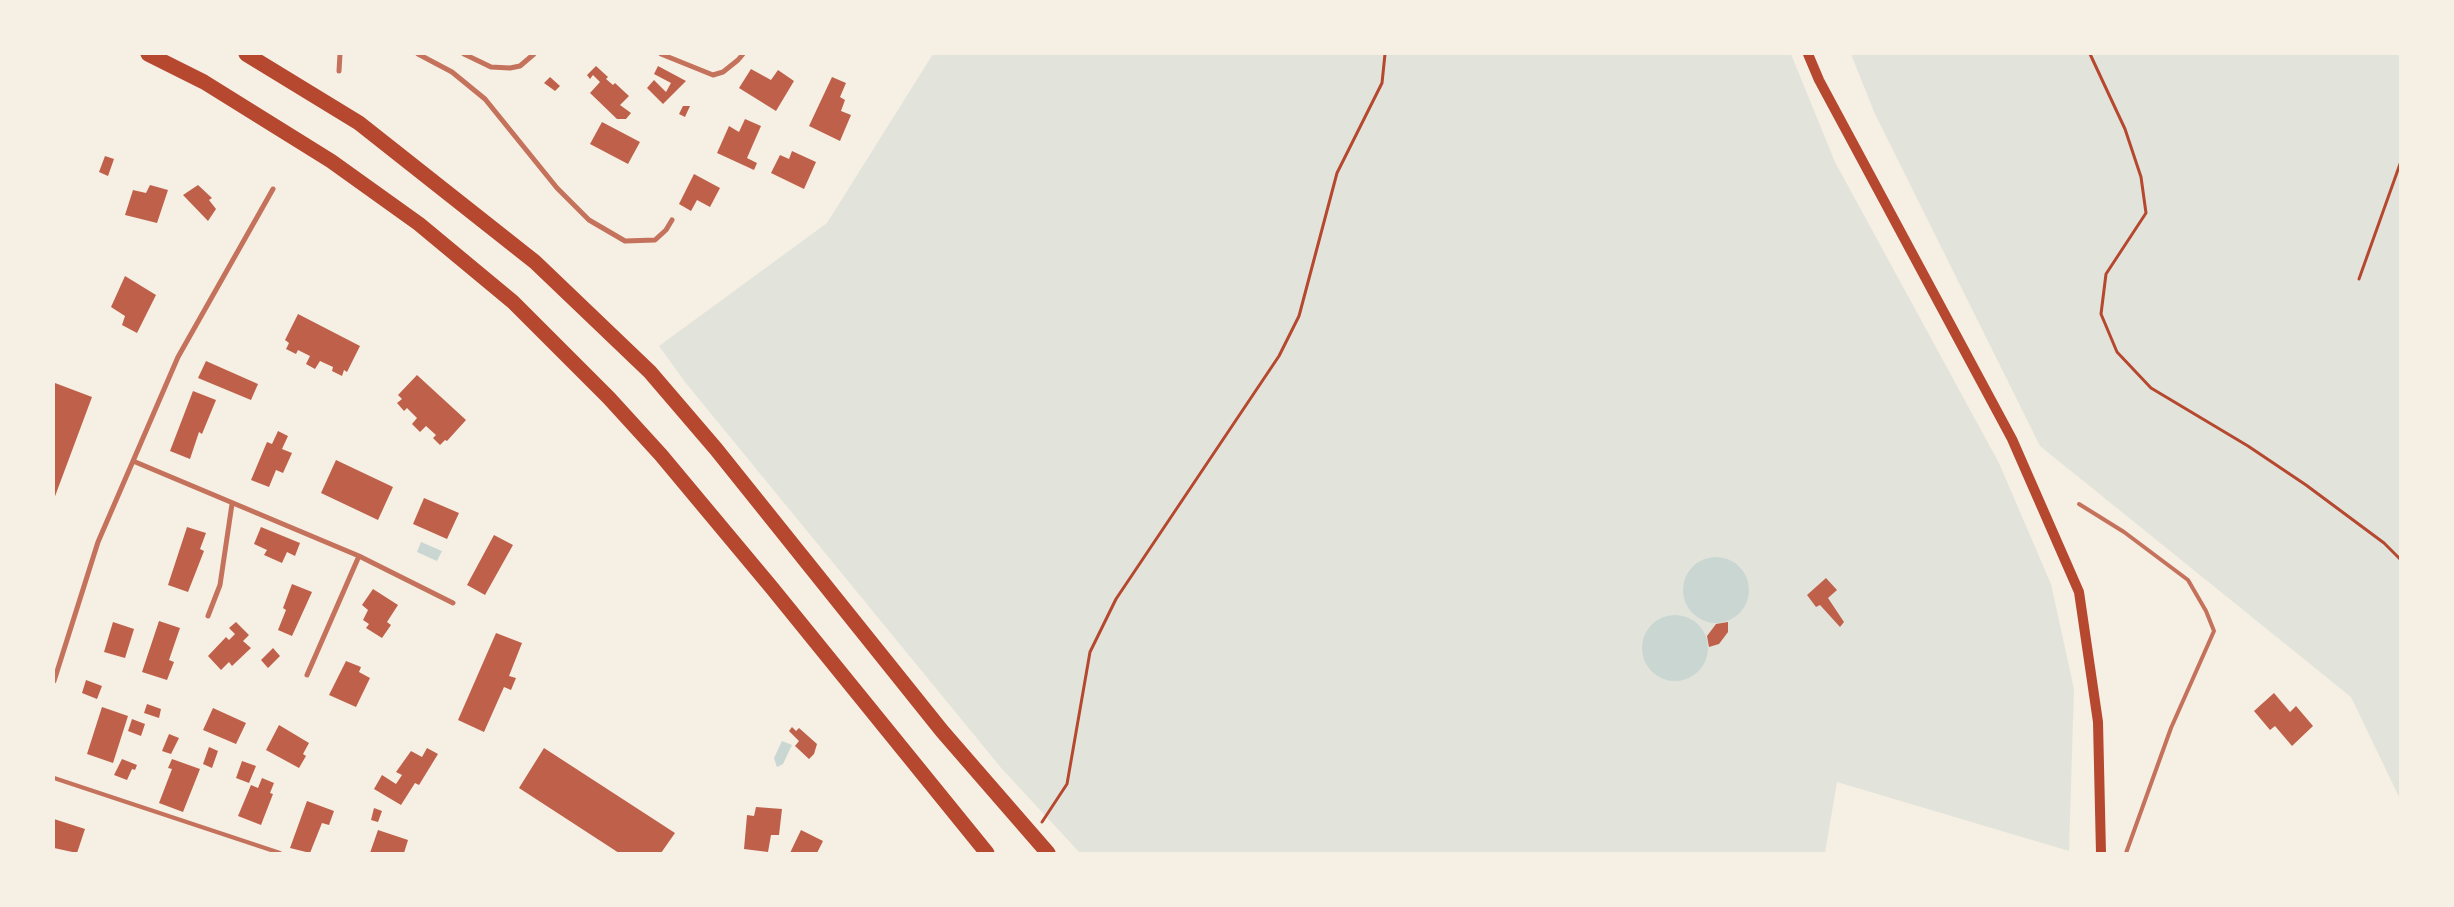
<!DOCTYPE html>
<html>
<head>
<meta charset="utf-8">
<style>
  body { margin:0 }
  #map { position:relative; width:2454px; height:907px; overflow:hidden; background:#f6efe4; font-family:Signika,sans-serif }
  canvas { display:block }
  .frame { position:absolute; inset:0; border:55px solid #f6efe4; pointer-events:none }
</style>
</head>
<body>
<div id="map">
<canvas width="2454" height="907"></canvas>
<div class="frame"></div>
</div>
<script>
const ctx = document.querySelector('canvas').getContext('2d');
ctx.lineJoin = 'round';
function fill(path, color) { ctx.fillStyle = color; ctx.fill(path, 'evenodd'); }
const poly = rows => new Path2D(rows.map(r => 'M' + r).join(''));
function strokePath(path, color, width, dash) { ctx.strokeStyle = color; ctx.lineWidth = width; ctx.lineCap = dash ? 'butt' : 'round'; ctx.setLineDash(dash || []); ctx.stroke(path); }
fill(poly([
  [933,54,1791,54,1835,162,1999,463,2051,584,2074,689,2069,851,1837,782,1825,853,1080,853,1002,769,685,382,659,346,827,223],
  [1851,54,2400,54,2400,799,2351,697,2040,446,1875,114]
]), '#e2e4dc');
fill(poly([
  [421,542,442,551,437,561,417,552],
  '1683 590a33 33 0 1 1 66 0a33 33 0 1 1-66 0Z',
  '1642 648a33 33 0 1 1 66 0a33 33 0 1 1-66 0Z',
  [782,741,792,745,783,764,777,767,774,758]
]), '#c9d6d2');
fill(poly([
  [596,66,608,77,606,79,613,85,615,83,629,96,620,105,631,113,626,119,617,119,590,93,600,82,593,75,590,79,587,75],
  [658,66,686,81,663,104,647,88,654,80,666,92,671,83,654,74],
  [751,69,771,80,778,70,794,81,776,111,739,88],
  [550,77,560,86,555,91,544,83],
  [832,77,846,83,840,97,845,100,841,111,851,115,840,141,809,126],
  [683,106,690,106,685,117,679,114],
  [745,119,761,126,747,158,757,163,754,170,717,153,729,126,739,132],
  [602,122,640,142,628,164,590,144],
  [792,151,816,162,804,189,771,173,780,155,789,159],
  [105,156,114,159,108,176,99,172],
  [694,174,720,188,710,207,697,200,691,211,679,204],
  [150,185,168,190,157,223,125,215,133,190,146,193],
  [198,185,212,198,209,200,216,209,208,221,183,195],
  [125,276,156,295,137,333,122,325,125,316,111,307],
  [298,314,360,346,347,372,344,370,342,376,332,371,333,367,320,361,315,369,306,364,310,356,298,350,296,354,286,349,289,343,285,340],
  [206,361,258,384,251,400,198,378],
  [417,375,466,420,447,441,445,440,440,445,433,438,436,435,426,426,420,432,412,424,417,418,407,408,404,411,397,403,402,399,398,395],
  [55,383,92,397,54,499,54,387],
  [193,391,216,400,202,434,199,432,190,459,170,451],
  [278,431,288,436,282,449,292,453,283,473,276,470,269,487,251,480,267,442,272,444],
  [336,460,393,487,378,520,321,493],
  [424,498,459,513,447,539,413,524],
  [187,527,206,533,200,549,204,551,188,592,168,585],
  [261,527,300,543,295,556,287,552,282,563,264,555,267,550,254,544],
  [494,535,513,545,485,595,467,585],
  [1826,578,1837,590,1828,598,1844,622,1840,627,1820,605,1816,607,1807,595],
  [292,584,312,592,292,636,278,630,286,610,283,608],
  [373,589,398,605,387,622,391,625,382,638,366,628,369,624,363,620,368,610,362,605],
  [159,621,180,628,169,660,174,662,167,680,142,672],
  [113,622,134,629,125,658,104,652],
  [236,622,249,635,243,641,251,648,232,666,229,662,221,670,208,656,226,637,229,640,235,634,229,628],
  [1728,622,1728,632,1719,644,1709,647,1707,636,1716,624],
  [496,633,522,643,509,676,516,678,511,690,504,687,484,732,458,720],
  [273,648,280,656,268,668,261,660],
  [346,661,361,667,359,672,370,678,356,707,329,695],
  [86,680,102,686,97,699,82,693],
  [2274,693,2290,712,2296,706,2313,726,2292,746,2275,726,2270,730,2254,711],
  [147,704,161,709,159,718,144,713],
  [102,707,128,716,113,763,87,754],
  [213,708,246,723,236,744,203,730],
  [132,719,145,724,141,736,128,731],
  [279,725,309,743,303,754,306,756,299,768,266,750],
  [792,727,796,731,799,728,817,744,814,754,809,759,795,746,799,741,789,731],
  [169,734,179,738,171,754,162,751],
  [209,747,218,751,212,768,203,764],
  [427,748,438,754,419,785,415,783,401,805,374,789,382,775,396,784,402,775,396,772,411,751,422,757],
  [544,748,675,833,661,853,619,853,519,788],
  [122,759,137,765,135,770,132,769,127,780,114,775],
  [172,759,200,769,183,812,159,803,172,769,168,768],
  [242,761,256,766,249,783,236,778],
  [262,778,274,783,270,793,273,794,261,825,238,816,251,785,258,788],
  [307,801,334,811,329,825,322,823,310,853,290,848],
  [756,807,782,809,779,835,771,835,768,852,744,849,747,815,754,816],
  [374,808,382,811,378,822,371,820],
  [54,819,85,829,77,853,54,848],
  [378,830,408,840,404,853,370,853],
  [801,830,823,841,817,853,790,853]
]), '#bf614a');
strokePath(poly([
  [2090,54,2125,129,2141,177,2146,213,2106,274,2101,314,2117,352,2151,388,2248,446,2306,485,2384,543,2400,559],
  [2359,279,2400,164],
  [1042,822,1067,784,1090,652,1116,599,1279,356,1299,316,1337,173,1382,83,1385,54]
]), '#b5482f', 3);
strokePath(poly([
  [2079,504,2124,532,2188,580,2206,611,2214,631,2171,728,2126,853],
  [54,778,280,853]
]), '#c5725c', 4);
strokePath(poly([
  [418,54,452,72,485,99,557,188,589,220,625,241,655,240,666,230,672,220],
  [464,54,491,67,510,68,520,66,534,54],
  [661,54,713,75,723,72,738,60,743,54],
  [339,71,340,54],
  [133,461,359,556,453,603],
  [208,616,220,585,232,504],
  [307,675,359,556],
  [54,681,98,542,178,357,273,189]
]), '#c5725c', 5);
strokePath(poly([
  [1808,54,1819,80,2012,439,2079,592,2098,722,2101,853]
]), '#b5482f', 10);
strokePath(poly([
  [148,54,204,82,331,161,419,224,513,302,609,398,661,455,772,588,987,853],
  [246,54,359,123,535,262,650,372,716,449,942,731,1048,853]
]), '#b5482f', 15);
</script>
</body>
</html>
